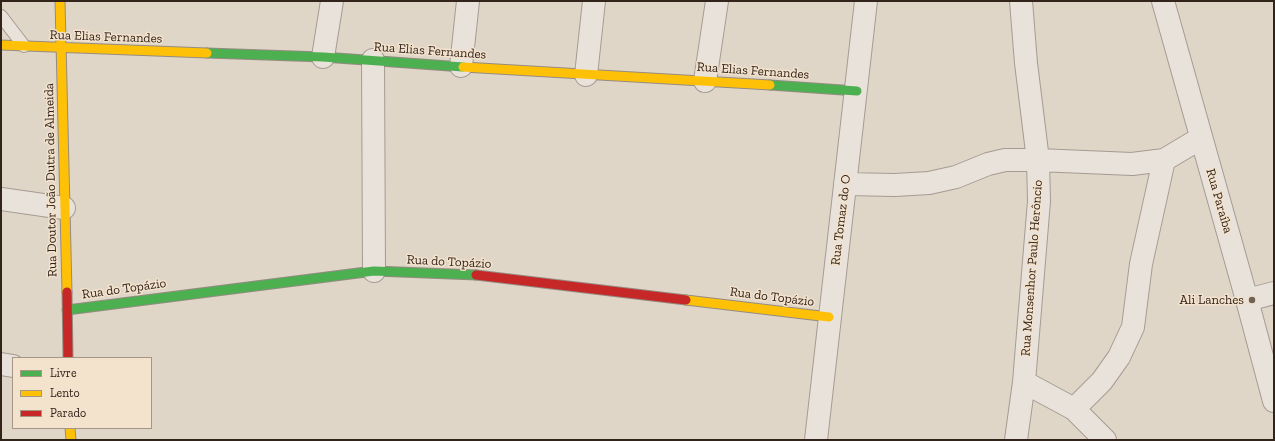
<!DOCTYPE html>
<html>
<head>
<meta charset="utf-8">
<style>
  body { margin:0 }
  #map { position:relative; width:1275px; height:441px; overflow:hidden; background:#e0d6c8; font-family:"Zilla Slab",serif }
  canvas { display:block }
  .frame { position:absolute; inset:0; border:2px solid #32231b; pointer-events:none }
  .legend { position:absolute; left:12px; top:357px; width:140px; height:72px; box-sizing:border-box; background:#f3e2cc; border:1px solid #a69685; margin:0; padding:5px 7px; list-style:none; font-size:12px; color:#32231b }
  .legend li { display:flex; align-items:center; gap:8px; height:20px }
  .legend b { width:20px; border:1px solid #a69685 }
</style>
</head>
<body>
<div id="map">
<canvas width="1275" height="441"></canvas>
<div class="frame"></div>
<ul class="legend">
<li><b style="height:5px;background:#4caf50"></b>Livre</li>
<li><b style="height:5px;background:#ffc107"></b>Lento</li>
<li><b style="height:5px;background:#c62828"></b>Parado</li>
</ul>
</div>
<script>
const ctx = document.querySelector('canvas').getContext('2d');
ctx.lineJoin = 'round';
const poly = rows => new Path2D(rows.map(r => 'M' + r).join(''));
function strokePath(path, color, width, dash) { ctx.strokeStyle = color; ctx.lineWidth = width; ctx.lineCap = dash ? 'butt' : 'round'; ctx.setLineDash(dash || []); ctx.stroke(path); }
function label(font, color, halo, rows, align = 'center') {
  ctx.font = font + ' "Zilla Slab",serif'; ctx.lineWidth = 3; ctx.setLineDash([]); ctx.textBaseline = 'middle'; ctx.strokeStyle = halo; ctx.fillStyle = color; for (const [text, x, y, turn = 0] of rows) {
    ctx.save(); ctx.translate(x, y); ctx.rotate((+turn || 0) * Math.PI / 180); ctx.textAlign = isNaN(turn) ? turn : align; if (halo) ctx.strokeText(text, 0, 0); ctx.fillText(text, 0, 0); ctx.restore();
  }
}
const lane = poly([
  [1,16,24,46]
]);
const street = poly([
  [1163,1,1247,300,1274,401],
  [323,57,332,1],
  [373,60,374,271],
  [461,66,468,1],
  [586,75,594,1],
  [705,81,717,1],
  [845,184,895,185,929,183,956,177,988,164,1005,160,1038,160,1132,164,1164,160,1201,138],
  [1,199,64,208],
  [1247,300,1274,293],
  [1,364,13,366],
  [1024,382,1074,409,1105,440],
  [1074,409,1102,381,1119,357,1133,327,1141,264,1164,160],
  [816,440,866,1],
  [1016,440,1024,382,1039,201,1038,160,1026,63,1021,1]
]);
const fast = poly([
  [207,53,323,57,463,67],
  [770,85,857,91],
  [67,310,374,271,476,275]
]);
const slow = poly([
  [60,1,67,292],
  [1,45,207,53],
  [463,67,770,85],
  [686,300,829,317],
  [70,428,71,440]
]);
const jam = poly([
  [476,275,686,300],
  [67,292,68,358]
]);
strokePath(lane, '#a59b92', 14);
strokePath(street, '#a59b92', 24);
strokePath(fast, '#958b82', 11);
strokePath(slow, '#958b82', 11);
strokePath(jam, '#958b82', 11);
strokePath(lane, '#e8e2da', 12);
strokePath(street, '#e8e2da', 22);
strokePath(fast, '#4caf50', 9);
strokePath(slow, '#ffc107', 9);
strokePath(jam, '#c62828', 9);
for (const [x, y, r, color] of [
  [1252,300,4,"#6f6258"]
]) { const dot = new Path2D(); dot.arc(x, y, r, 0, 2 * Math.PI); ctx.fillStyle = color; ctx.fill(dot); strokePath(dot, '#f3e2cc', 1.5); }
label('13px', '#32231b', '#f3e2cc', [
  ["Rua Elias Fernandes",106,37,2],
  ["Rua Elias Fernandes",430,51,4],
  ["Rua Elias Fernandes",753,71,4],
  ["Rua Doutor João Dutra de Almeida",51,180,-91],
  ["Rua Paraíba",1219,201,74],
  ["Rua Tomaz do O",841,220,-83],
  ["Rua do Topázio",449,262,3],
  ["Rua Monsenhor Paulo Herôncio",1032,268,-86],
  ["Rua do Topázio",124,289,-8],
  ["Rua do Topázio",772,297,7]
]);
label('13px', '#32231b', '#f3e2cc', [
  ["Ali Lanches",1244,300]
], 'right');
</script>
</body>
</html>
